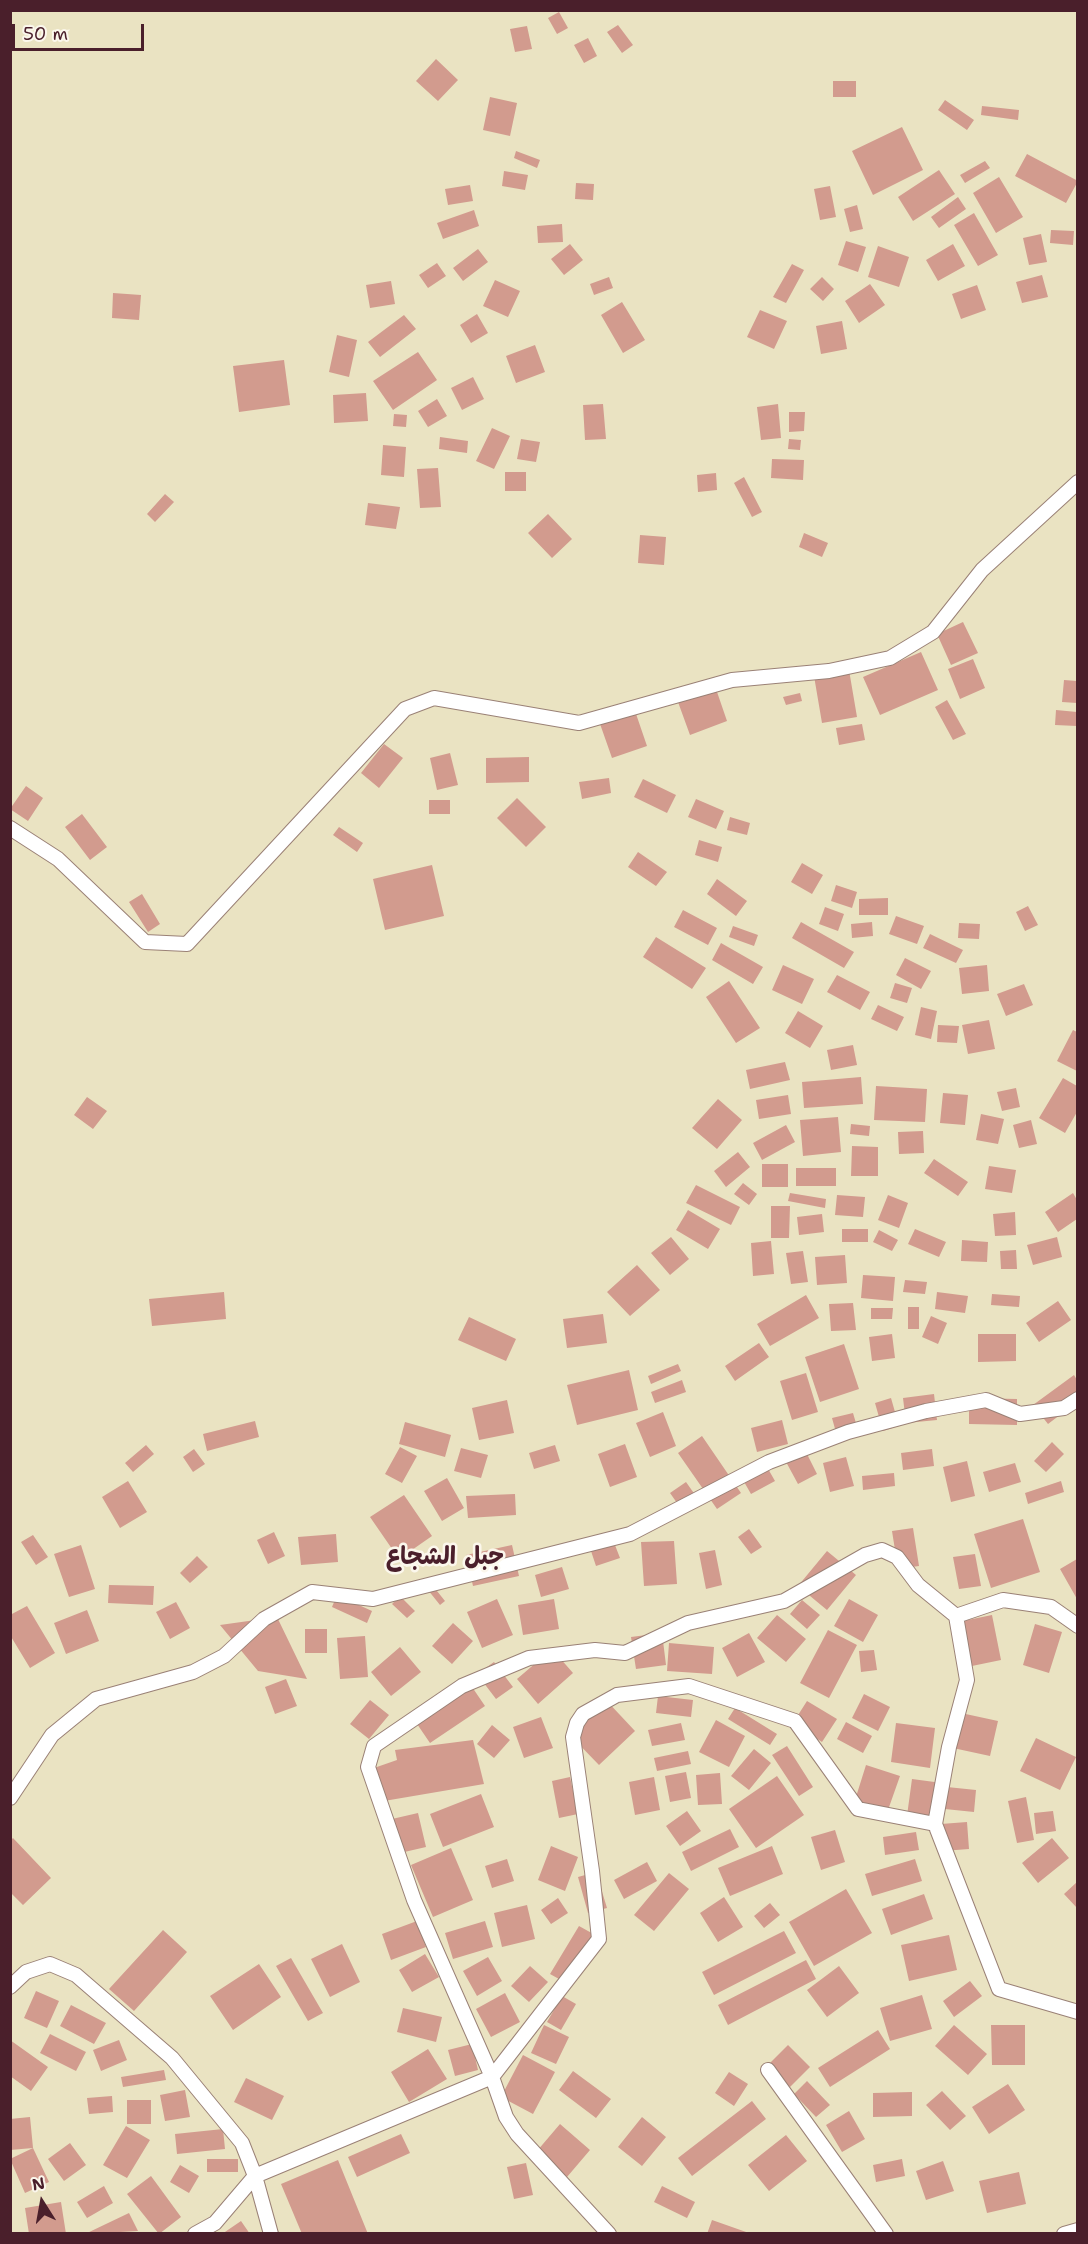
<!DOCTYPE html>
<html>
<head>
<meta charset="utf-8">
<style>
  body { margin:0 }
  #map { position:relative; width:1088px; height:2244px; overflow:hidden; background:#eae3c2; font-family:"Shantell Sans",sans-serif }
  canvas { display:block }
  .frame { position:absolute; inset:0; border:12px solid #4a1f2b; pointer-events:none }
  .north { position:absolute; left:12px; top:2172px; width:60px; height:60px; -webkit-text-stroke:4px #fbf7ec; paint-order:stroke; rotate:349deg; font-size:16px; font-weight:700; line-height:24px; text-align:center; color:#4a1f2b }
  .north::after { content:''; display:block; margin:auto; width:21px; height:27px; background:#4a1f2b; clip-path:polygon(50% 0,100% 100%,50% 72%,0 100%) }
  .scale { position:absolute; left:12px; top:24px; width:132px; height:27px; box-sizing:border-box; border:3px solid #4a1f2b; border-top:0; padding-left:8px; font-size:18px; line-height:21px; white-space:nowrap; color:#4a1f2b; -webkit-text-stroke:4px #fbf7ec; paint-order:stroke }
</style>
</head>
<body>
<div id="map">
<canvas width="1088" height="2244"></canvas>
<div class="frame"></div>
<div class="north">N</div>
<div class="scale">50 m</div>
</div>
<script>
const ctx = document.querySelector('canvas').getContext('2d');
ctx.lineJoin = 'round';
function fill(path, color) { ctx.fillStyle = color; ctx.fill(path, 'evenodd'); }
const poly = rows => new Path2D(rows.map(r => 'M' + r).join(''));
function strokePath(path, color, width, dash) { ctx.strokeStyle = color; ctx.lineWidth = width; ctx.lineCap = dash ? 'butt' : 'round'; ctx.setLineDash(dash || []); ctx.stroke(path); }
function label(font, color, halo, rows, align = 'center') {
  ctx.font = font + ' "Shantell Sans","Playpen Sans Arabic",sans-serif'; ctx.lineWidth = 5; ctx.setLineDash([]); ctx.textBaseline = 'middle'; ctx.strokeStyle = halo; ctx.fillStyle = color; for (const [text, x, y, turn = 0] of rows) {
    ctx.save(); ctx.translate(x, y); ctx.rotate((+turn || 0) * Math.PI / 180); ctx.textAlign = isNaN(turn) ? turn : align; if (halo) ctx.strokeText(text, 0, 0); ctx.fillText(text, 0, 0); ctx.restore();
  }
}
fill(poly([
  [559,12,568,28,557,34,548,18],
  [618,25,633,45,622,53,607,32],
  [527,26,532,49,515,52,510,29],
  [588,38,597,56,584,63,574,45],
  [436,59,458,80,438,101,416,81],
  [833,81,856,81,856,97,833,97],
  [490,97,517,103,510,136,483,130],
  [945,100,974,120,967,130,938,110],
  [982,106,1019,110,1018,120,981,115],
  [902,127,923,170,873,195,852,151],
  [516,151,540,160,537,168,514,158],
  [1027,154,1078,181,1066,203,1015,176],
  [985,161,990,168,965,183,960,175],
  [939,170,955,194,913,221,898,197],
  [504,171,528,175,525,190,502,186],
  [999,177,1023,217,996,233,973,193],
  [576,183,594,184,593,200,575,199],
  [470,185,473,201,448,205,445,189],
  [830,186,836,217,820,220,814,189],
  [958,197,966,209,939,228,931,217],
  [857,205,863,229,850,232,844,209],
  [474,210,479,226,443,239,437,223],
  [974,213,998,255,978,266,954,225],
  [562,224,563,242,538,243,537,226],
  [1051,230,1074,231,1073,245,1050,243],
  [1041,234,1047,262,1029,265,1023,238],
  [846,241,866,247,858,272,838,265],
  [570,244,583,260,564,275,551,259],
  [953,244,965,266,938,281,926,260],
  [878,246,909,257,899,287,868,277],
  [478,249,488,262,463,281,453,268],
  [437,263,446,276,428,288,419,275],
  [792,264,804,270,786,303,773,297],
  [1042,275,1048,297,1022,303,1016,282],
  [609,277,613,288,594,295,590,284],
  [822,277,834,289,823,301,810,289],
  [495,280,520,291,508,317,483,306],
  [391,281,395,304,370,308,366,285],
  [870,284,885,305,859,323,845,301],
  [977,285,986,310,961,319,952,294],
  [113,293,141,295,139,320,112,318],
  [622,302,645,340,623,353,601,315],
  [760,310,787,321,774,349,747,337],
  [477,314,488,333,471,343,460,325],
  [404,315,416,329,380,357,368,342],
  [842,321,847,349,821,354,816,326],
  [337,335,357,340,349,377,329,372],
  [535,345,545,372,516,383,506,356],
  [418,352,437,380,393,410,373,381],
  [284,360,290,405,239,412,233,366],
  [473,377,484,399,462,410,451,388],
  [366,393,368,421,334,423,333,395],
  [437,399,447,416,428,427,418,411],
  [603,404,606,439,585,440,583,405],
  [778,404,781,438,761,440,757,407],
  [789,412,805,412,804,431,789,432],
  [394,414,407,415,406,427,393,426],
  [492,428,510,436,494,469,476,461],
  [440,437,468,441,467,453,439,449],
  [521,439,540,442,536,462,517,459],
  [789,439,801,440,800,450,788,449],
  [383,445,406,447,404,477,381,475],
  [772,459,804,460,803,480,771,478],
  [438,468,441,507,420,508,417,469],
  [505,472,526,472,526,491,505,491],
  [716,473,717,490,698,492,697,475],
  [744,477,762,512,752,517,734,483],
  [165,494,174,502,155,522,147,514],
  [368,503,400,507,396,529,365,525],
  [548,514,572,539,552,558,528,533],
  [804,533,828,543,822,557,799,547],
  [640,535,666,537,664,565,638,563],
  [963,622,978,653,951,665,937,634],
  [921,652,938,690,880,715,863,677],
  [973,659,985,688,960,699,948,669],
  [849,670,857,717,822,723,814,676],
  [1064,680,1077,681,1077,703,1062,702],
  [716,689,727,721,690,735,678,702],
  [800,693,802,701,786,705,783,697],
  [947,700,966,734,953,740,935,707],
  [634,708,647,746,612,758,599,721],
  [1056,710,1077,712,1077,726,1055,725],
  [862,724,865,740,839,745,836,728],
  [384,744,403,758,379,788,361,773],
  [450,753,458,785,437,790,430,758],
  [529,757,529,782,486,783,486,758],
  [609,778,611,793,582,799,579,782],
  [643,779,676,795,667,813,634,797],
  [26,786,43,798,28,821,10,809],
  [517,798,546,827,526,847,497,818],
  [696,799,724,811,716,829,688,817],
  [429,800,450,800,450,814,429,814],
  [82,814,107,847,90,860,65,827],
  [730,817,750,823,747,835,727,830],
  [339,827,363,843,357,852,333,835],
  [699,840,722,847,718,862,695,855],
  [638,852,667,872,656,886,628,867],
  [802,863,823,875,812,894,791,882],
  [432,865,444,916,385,930,373,879],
  [717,879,747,901,736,916,707,894],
  [836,885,857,892,852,908,831,901],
  [142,894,160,924,148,932,129,902],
  [888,898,888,915,859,915,859,899],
  [1028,906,1038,925,1025,931,1016,912],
  [825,907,844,914,838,931,819,924],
  [683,910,717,928,708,945,674,927],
  [896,916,924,926,917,944,889,934],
  [801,922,854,952,844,968,792,938],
  [872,922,873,936,852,938,851,924],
  [959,923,980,924,979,939,958,938],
  [733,926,758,935,754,946,729,937],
  [930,934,963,950,956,963,923,948],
  [656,937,706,968,692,989,643,957],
  [721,943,763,967,753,984,712,960],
  [905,958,931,971,921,989,896,975],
  [783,965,814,979,802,1004,772,990],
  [987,965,989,991,962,994,959,968],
  [837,975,870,992,860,1010,827,992],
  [729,981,760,1028,736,1043,706,997],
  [895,983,912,988,907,1003,890,998],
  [1024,984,1033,1005,1006,1016,997,994],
  [878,1005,904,1017,897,1031,871,1019],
  [921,1007,937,1011,931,1039,915,1035],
  [798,1011,823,1026,810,1048,785,1033],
  [989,1020,995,1049,968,1054,962,1025],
  [938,1025,959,1026,957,1043,937,1042],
  [1073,1030,1077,1032,1077,1071,1057,1061],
  [853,1045,857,1065,831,1070,827,1050],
  [785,1062,790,1080,750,1089,746,1070],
  [861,1077,863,1104,804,1108,802,1082],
  [1063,1078,1077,1086,1077,1112,1065,1133,1039,1118],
  [876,1086,927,1089,925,1122,874,1120],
  [1016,1088,1020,1107,1002,1111,997,1092],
  [943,1093,968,1095,965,1125,940,1123],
  [788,1095,791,1114,759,1119,756,1100],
  [87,1097,107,1111,93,1129,74,1115],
  [718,1099,742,1120,717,1149,692,1128],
  [981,1114,1004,1119,998,1144,976,1140],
  [838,1117,841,1152,803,1156,800,1120],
  [1031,1120,1037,1144,1019,1148,1013,1125],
  [851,1124,870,1126,869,1136,850,1134],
  [786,1125,795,1142,762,1160,753,1143],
  [923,1131,924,1153,899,1154,898,1132],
  [852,1146,878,1147,878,1176,851,1176],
  [738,1152,750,1167,726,1187,714,1171],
  [934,1159,968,1182,958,1196,924,1173],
  [762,1164,788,1164,788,1187,762,1187],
  [989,1166,1016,1170,1012,1193,985,1189],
  [796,1168,836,1168,836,1186,796,1186],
  [743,1183,757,1194,749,1205,734,1194],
  [696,1185,740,1207,731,1225,686,1203],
  [790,1193,826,1199,825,1208,788,1201],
  [1073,1193,1077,1200,1077,1219,1058,1232,1045,1212],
  [837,1195,865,1197,863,1217,835,1215],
  [888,1195,908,1203,899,1228,878,1220],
  [771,1206,790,1206,789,1238,771,1238],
  [688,1210,720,1229,708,1249,676,1230],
  [1015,1212,1016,1235,995,1236,993,1214],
  [822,1214,824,1232,799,1235,797,1217],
  [842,1229,868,1229,868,1242,842,1242],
  [915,1229,946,1242,939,1257,908,1244],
  [879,1230,898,1240,892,1251,873,1242],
  [671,1237,689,1259,670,1275,651,1253],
  [1057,1237,1062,1257,1033,1265,1027,1245],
  [962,1240,988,1242,987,1262,961,1261],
  [771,1241,774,1274,753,1276,751,1243],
  [1016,1250,1017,1269,1001,1269,1000,1251],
  [803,1251,808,1282,791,1284,786,1253],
  [845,1255,847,1283,817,1285,815,1257],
  [637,1265,660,1290,630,1316,607,1292],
  [863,1275,895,1277,893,1301,861,1298],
  [905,1280,927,1282,925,1294,903,1292],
  [224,1292,226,1319,152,1326,149,1299],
  [937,1292,968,1296,965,1313,935,1309],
  [992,1294,1020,1296,1019,1307,991,1305],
  [806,1295,819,1318,770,1346,757,1324],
  [1058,1301,1071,1320,1039,1342,1026,1323],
  [853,1303,856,1330,831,1331,829,1304],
  [908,1307,919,1307,919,1329,908,1329],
  [871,1308,893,1308,892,1319,871,1319],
  [603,1314,607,1343,567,1348,563,1319],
  [931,1316,947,1323,938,1344,922,1337],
  [469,1317,516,1339,506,1361,458,1340],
  [892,1334,895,1358,872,1361,869,1337],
  [978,1334,1016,1334,1016,1361,978,1362],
  [759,1343,769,1357,735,1381,725,1366],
  [844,1344,859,1389,820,1402,805,1357],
  [678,1364,681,1371,651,1384,648,1376],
  [629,1370,638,1410,577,1425,567,1385],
  [806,1373,818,1412,792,1420,780,1381],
  [1074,1375,1077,1380,1077,1402,1048,1424,1033,1405],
  [682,1380,686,1392,655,1403,651,1392],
  [934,1394,937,1420,906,1423,903,1398],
  [891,1398,899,1426,883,1431,875,1403],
  [969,1398,1017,1399,1017,1425,969,1424],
  [507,1400,514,1433,479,1440,472,1408],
  [663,1412,676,1446,650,1457,636,1423],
  [853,1413,858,1430,837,1436,832,1418],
  [782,1420,788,1444,757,1452,751,1428],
  [255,1421,259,1437,207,1451,203,1434],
  [405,1422,451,1435,445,1457,399,1444],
  [702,1436,741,1493,717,1509,678,1453],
  [1052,1442,1064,1454,1046,1472,1034,1461],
  [625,1444,637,1477,610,1487,598,1454],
  [146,1445,154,1454,133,1472,125,1463],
  [555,1445,560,1461,534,1469,529,1453],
  [400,1447,417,1456,402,1483,385,1474],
  [461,1448,488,1455,481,1478,454,1471],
  [194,1449,205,1464,193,1472,183,1457],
  [932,1449,934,1466,903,1470,901,1453],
  [805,1450,817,1474,798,1484,785,1460],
  [846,1457,854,1486,830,1492,823,1463],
  [763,1460,775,1481,751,1494,739,1473],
  [967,1461,975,1496,951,1502,943,1467],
  [1015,1463,1021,1482,989,1492,983,1472],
  [894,1473,895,1486,863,1490,862,1476],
  [447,1478,464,1508,442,1521,424,1491],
  [128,1481,147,1512,120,1528,102,1497],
  [1061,1481,1064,1492,1028,1504,1025,1493],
  [686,1482,698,1499,682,1510,670,1493],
  [515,1494,516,1515,468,1518,466,1496],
  [404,1495,432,1536,399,1559,370,1517],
  [1023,1519,1040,1572,991,1588,974,1534],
  [913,1528,919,1566,898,1569,892,1531],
  [749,1529,762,1547,751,1554,738,1537],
  [274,1532,285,1556,268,1564,257,1540],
  [336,1534,338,1562,301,1565,298,1537],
  [33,1535,48,1557,36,1565,21,1542],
  [613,1540,620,1558,596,1566,590,1548],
  [674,1541,677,1584,644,1586,641,1542],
  [81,1545,95,1589,69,1597,54,1554],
  [512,1545,519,1576,473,1586,466,1555],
  [715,1550,722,1585,706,1589,699,1553],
  [827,1551,856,1575,827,1610,798,1586],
  [975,1554,981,1586,959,1589,953,1557],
  [197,1556,208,1567,190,1583,180,1573],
  [1077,1559,1077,1599,1060,1569],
  [562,1567,569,1589,541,1597,535,1575],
  [429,1581,445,1601,440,1605,424,1585],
  [109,1585,154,1586,153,1605,108,1603],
  [337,1595,372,1611,367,1623,332,1607],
  [400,1596,415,1611,407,1618,392,1604],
  [497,1599,513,1635,482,1648,467,1612],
  [554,1599,559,1629,523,1635,518,1605],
  [849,1599,878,1615,863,1642,834,1626],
  [802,1600,820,1615,807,1629,790,1614],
  [176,1602,190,1628,170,1639,156,1612],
  [27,1606,55,1653,30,1668,10,1635,10,1615],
  [87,1610,99,1641,66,1654,54,1623],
  [777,1615,806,1639,786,1662,757,1638],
  [992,1615,1001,1660,967,1667,958,1622],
  [277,1617,307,1679,258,1671,220,1625],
  [453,1623,473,1641,452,1664,432,1646],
  [1035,1624,1062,1632,1049,1673,1023,1665],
  [305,1629,327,1629,327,1653,305,1653],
  [828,1630,857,1645,829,1698,800,1683],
  [662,1633,666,1665,636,1669,631,1637],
  [749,1633,765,1662,737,1677,722,1648],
  [365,1636,368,1677,340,1679,337,1638],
  [669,1643,714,1647,712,1674,667,1671],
  [400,1647,421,1672,391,1696,371,1672],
  [552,1649,573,1673,538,1704,517,1679],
  [874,1650,877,1670,861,1672,859,1651],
  [494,1662,513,1687,496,1699,477,1674],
  [286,1679,297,1706,275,1714,265,1687],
  [470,1684,485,1706,430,1743,415,1721],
  [864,1694,890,1707,878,1731,852,1718],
  [658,1696,693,1700,691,1717,656,1713],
  [605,1699,635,1731,599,1765,568,1733],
  [370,1700,389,1715,369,1739,350,1724],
  [807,1701,837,1719,822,1742,793,1723],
  [735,1708,777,1734,770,1745,728,1719],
  [961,1713,998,1721,990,1756,953,1748],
  [541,1717,553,1748,524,1758,513,1727],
  [716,1720,745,1736,729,1767,699,1752],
  [846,1722,872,1736,863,1753,837,1739],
  [681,1723,685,1740,652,1746,648,1730],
  [896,1723,935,1728,930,1768,891,1762],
  [492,1725,510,1740,494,1758,477,1744],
  [1036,1738,1076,1757,1060,1790,1020,1771],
  [473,1740,484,1784,384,1801,374,1768,397,1760,395,1750],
  [787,1746,813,1787,799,1796,772,1755],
  [754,1749,771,1763,749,1790,731,1776],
  [688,1751,691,1764,657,1771,654,1758],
  [866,1765,900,1776,888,1810,855,1800],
  [686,1772,691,1798,670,1802,665,1776],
  [720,1773,722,1804,698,1805,696,1775],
  [777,1776,804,1815,756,1848,729,1809],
  [570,1777,578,1814,559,1818,552,1781],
  [654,1777,660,1810,635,1815,629,1782],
  [912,1779,942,1783,936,1826,906,1823],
  [947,1787,976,1790,974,1812,945,1809],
  [481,1794,494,1827,443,1847,430,1814],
  [1026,1797,1034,1840,1017,1843,1008,1801],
  [687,1811,701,1831,680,1846,666,1826],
  [1053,1811,1056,1831,1036,1834,1034,1813],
  [418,1813,426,1847,400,1853,392,1819],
  [967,1822,969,1849,943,1851,941,1824],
  [730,1829,739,1847,691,1871,682,1852],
  [835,1830,845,1862,821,1870,811,1837],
  [916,1832,919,1850,885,1855,883,1837],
  [13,1838,51,1878,23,1905,10,1892,10,1841],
  [1052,1838,1069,1858,1038,1883,1022,1863],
  [551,1846,578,1857,565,1891,538,1880],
  [772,1846,783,1874,730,1896,718,1868],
  [451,1848,473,1900,433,1917,411,1865],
  [507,1859,514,1881,492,1888,485,1866],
  [915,1859,922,1881,872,1896,865,1874],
  [647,1862,657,1881,624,1899,614,1880],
  [596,1872,607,1908,588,1913,578,1877],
  [669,1873,689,1889,654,1931,634,1915],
  [1077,1882,1077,1908,1064,1894],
  [846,1889,872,1933,814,1966,789,1922],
  [924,1894,933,1919,891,1935,882,1909],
  [724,1897,743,1927,718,1942,700,1913],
  [558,1898,568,1913,551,1924,541,1910],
  [770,1903,780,1915,764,1928,754,1916],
  [527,1905,535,1939,502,1947,494,1913],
  [417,1921,426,1947,391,1960,382,1934],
  [485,1921,493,1947,453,1959,445,1933],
  [579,1926,597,1936,568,1984,550,1974],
  [163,1930,187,1952,134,2011,109,1989],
  [784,1931,796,1953,714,1995,702,1972],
  [949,1935,957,1970,909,1981,901,1945],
  [342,1944,360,1982,330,1997,311,1959],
  [425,1954,439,1977,412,1992,399,1970],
  [488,1957,502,1981,477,1996,463,1971],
  [291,1958,323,2013,308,2021,276,1966],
  [806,1960,816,1979,728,2025,718,2005],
  [259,1964,281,1997,233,2030,210,1996],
  [530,1966,548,1982,529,2002,511,1986],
  [839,1966,859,1993,827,2017,807,1990],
  [970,1981,982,1996,954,2017,943,2001],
  [36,1991,59,2001,47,2028,24,2018],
  [505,1993,520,2022,491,2037,476,2009],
  [922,1995,932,2029,890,2041,880,2008],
  [562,1996,576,2004,561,2030,547,2022],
  [71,2005,106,2023,94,2044,60,2026],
  [403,2008,442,2017,436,2042,397,2032],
  [544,2025,569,2037,556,2064,531,2053],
  [954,2025,987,2054,968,2075,935,2046],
  [991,2025,1025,2025,1025,2065,992,2065],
  [878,2030,890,2049,830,2087,818,2068],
  [50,2034,86,2052,76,2071,40,2053],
  [10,2040,48,2067,31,2091,10,2076],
  [119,2040,127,2060,101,2071,93,2050],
  [472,2044,478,2070,455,2076,448,2050],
  [788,2045,810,2067,790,2087,768,2065],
  [428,2049,447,2079,409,2102,391,2072],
  [523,2055,555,2072,533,2114,501,2097],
  [164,2070,166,2080,123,2087,121,2077],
  [573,2071,611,2099,596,2118,559,2090],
  [729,2072,748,2084,734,2106,715,2093],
  [246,2078,284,2096,272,2120,234,2102],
  [807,2081,830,2105,816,2117,794,2094],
  [1008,2084,1025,2110,989,2134,972,2107],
  [185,2090,190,2117,165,2121,160,2095],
  [942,2091,966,2116,950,2130,926,2105],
  [912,2092,912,2116,873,2117,873,2093],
  [112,2096,113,2112,89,2114,87,2098],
  [127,2100,151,2100,151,2124,127,2124],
  [752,2101,766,2119,692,2176,678,2158],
  [849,2111,865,2139,842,2152,826,2125],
  [30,2117,33,2148,10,2150,10,2119],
  [642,2117,666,2137,642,2166,618,2147],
  [560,2124,590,2150,567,2177,537,2151],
  [126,2126,150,2140,127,2178,103,2165],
  [223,2129,225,2149,177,2154,175,2134],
  [401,2134,410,2153,357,2177,348,2157],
  [786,2135,807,2161,769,2191,748,2165],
  [70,2143,86,2165,64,2181,48,2159],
  [33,2148,49,2182,25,2193,10,2159],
  [207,2159,238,2159,238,2172,207,2172],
  [902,2159,905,2176,876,2182,873,2165],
  [338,2160,368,2234,302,2234,281,2184],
  [943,2161,954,2191,926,2200,916,2171],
  [526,2163,533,2195,514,2199,507,2167],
  [180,2165,199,2176,189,2193,170,2182],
  [1019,2172,1026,2204,987,2213,979,2181],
  [151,2176,181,2217,159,2234,127,2194],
  [104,2186,113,2203,87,2218,77,2202],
  [662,2186,695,2202,687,2218,654,2202],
  [61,2202,66,2234,29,2234,25,2208],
  [129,2213,138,2231,85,2234],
  [712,2220,749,2233,749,2234,707,2234],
  [241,2221,250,2234,222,2234]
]), '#d29b8e');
const minor = poly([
  [10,828,58,859,145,942,187,944,405,709,434,698,579,723,732,680,829,671,890,658,933,632,982,570,1078,482],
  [956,1616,1003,1600,1051,1607,1078,1626],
  [10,1798,52,1735,96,1699,193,1672,224,1656,264,1619,312,1592,373,1599,630,1534,769,1462,848,1432,926,1411,986,1400,1020,1414,1064,1408,1078,1399],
  [10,1987,26,1972,50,1964,76,1975,172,2058,242,2143,255,2176,271,2234],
  [768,2070,886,2234],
  [195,2234,215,2223,255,2176,492,2077,599,1939,592,1871,573,1737,577,1723,583,1714,617,1695,689,1686,795,1721,858,1809,935,1824],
  [609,2234,517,2134,506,2117,492,2077,414,1900,368,1767,374,1746,462,1686,529,1658,595,1650,625,1653,688,1623,784,1601,865,1555,882,1550,897,1557,918,1585,956,1616,967,1680,949,1747,935,1824,999,1989,1078,2012],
  [1064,2234,1078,2230]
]);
strokePath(minor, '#9a8176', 16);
strokePath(minor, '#fff', 14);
label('bold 24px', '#4a1f2b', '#fbf7ec', [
  ["جبل الشجاع",445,1558]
]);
</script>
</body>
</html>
